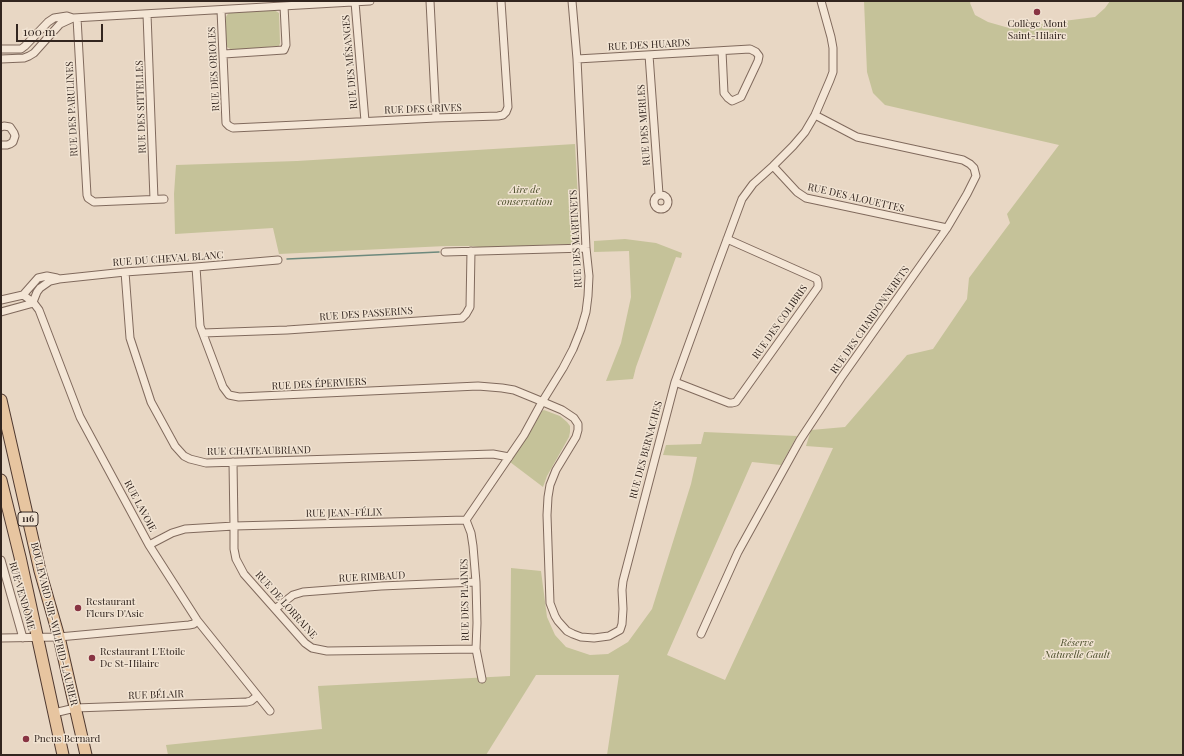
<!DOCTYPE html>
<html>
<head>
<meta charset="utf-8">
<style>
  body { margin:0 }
  #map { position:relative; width:1184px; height:756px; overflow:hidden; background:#e8d7c4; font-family:"Playfair Display",serif }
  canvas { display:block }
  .frame { position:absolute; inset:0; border:2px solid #32251f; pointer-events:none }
  .scale { position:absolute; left:16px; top:24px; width:87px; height:18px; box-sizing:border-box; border:2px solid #32251f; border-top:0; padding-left:5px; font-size:12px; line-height:14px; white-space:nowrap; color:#32251f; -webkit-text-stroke:3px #f1e3d2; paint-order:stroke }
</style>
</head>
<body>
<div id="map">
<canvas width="1184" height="756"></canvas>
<div class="frame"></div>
<div class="scale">100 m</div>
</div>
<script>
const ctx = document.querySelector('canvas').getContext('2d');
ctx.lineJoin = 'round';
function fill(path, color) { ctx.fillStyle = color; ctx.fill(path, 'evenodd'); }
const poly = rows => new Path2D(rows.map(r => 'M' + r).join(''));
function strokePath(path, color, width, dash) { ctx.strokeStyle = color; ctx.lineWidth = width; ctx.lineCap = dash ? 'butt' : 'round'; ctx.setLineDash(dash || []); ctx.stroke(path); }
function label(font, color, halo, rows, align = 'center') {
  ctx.font = font + ' "Playfair Display",serif'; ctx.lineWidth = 3; ctx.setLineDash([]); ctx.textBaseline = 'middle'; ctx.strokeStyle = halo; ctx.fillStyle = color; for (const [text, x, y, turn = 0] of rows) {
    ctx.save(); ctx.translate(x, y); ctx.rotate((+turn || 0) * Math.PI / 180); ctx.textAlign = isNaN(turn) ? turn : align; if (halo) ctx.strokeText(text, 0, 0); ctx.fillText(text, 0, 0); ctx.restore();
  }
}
fill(poly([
  [864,1,971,1,970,3,975,15,988,22,1009,28,1095,17,1105,8,1110,1,1183,1,1183,755,607,755,619,675,536,675,486,755,168,755,166,745,322,729,318,686,510,676,511,568,541,571,547,617,555,635,566,647,590,655,608,654,628,642,652,609,691,484,697,457,663,455,666,445,701,444,704,432,797,436,781,465,752,462,667,655,725,680,833,448,806,446,811,430,845,427,907,355,933,349,967,299,969,278,1010,223,1007,214,1059,145,885,105,873,93,867,72],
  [274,10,279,13,280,43,279,46,232,50,227,47,226,45,226,17,227,15,229,13],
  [575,144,580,237,579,240,574,244,539,245,488,248,469,246,446,246,279,254,273,228,175,234,174,194,176,165,297,161],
  [625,239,656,243,682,253,681,258,676,257,636,367,633,379,606,381,621,343,631,297,629,251,594,252,594,241],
  [544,410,560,416,567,422,570,426,570,432,569,437,547,476,543,487,510,462,528,436,542,411]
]), '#c5c299');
strokePath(poly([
  [287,259,439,252]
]), '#6d897d', 1.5);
const street = poly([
  [430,1,436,118],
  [355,2,365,121],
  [221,10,226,123,229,126,233,128,297,125,436,118,498,116,503,115,506,112,508,107,501,1],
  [147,14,154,199],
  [77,18,87,195,88,198,94,202,164,199],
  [1,49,21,49,25,46,48,22,54,18,67,16,73,18],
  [224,54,284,50,286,45,284,6],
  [649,55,659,194],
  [1,59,24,58,29,56,34,53,60,24,73,18,370,1],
  [577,59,750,49,756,52,759,56,758,61,741,97,732,101,728,98,724,93,722,51],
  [1,127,4,126,10,127,14,133,15,136,13,142,10,144,7,145,1,145],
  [773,166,797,192,806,198,947,228],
  '654 202a7 7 0 1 1 14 0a7 7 0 1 1-14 0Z',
  [445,252,586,248],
  [196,267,200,326,223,387,229,395,239,397,478,386,502,388,514,390,536,399,562,410,574,418,578,424,578,430,576,437,556,470,550,485,548,497,547,515,550,603,555,616,558,621,567,631,573,634,581,637,594,638,609,636,620,630,622,624,623,609,622,590,623,581,675,382,716,269,742,199,753,184,773,166,793,146,805,132,815,115,830,80,833,72,833,48,831,37,821,1],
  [125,272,130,338,151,402,175,446,184,456,190,459,206,463,493,454,509,457],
  [23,295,33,302,39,310,80,417,149,545,197,620,270,711],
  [1,300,23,295,38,278,47,276,57,278],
  [1,312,30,304,33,302,37,292,40,288,50,281,59,279,125,272,196,267,278,260],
  [203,333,287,330,462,318,466,314,470,307,471,251],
  [675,382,729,403,732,403,736,402,818,287,818,283,817,279,727,239],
  [233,462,234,526,234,549,236,559,244,574,305,643,312,648,327,651,476,649],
  [466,520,524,435,542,402,563,368,573,349,581,329,586,312,588,296,589,276,586,248,577,59,572,1],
  [466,520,471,533,473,546,476,582,477,623,476,649,482,679],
  [149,545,172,533,185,529,234,526,466,520],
  [1,560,23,638],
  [275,609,293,595,303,592,381,586,476,582],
  [701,634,738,552,800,440,841,378,947,228,967,194,976,176,974,168,970,164,963,160,857,137,815,115],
  [1,638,59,637,189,625,194,624,197,620],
  [54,713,75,708,247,702,251,701,257,696]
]);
const primary = poly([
  [1,400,40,571,59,637,86,755],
  [1,480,20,557,63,755]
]);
strokePath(street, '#806a5d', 9);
strokePath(primary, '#4f3930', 13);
strokePath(street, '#f4e6d6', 7);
strokePath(primary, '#e7c5a0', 11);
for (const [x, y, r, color] of [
  [1037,12,4,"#883443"],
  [78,608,4,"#883443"],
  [92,658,4,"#883443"],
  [26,739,4,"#883443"]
]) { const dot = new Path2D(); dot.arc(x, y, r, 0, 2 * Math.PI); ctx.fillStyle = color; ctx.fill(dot); strokePath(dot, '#f1e3d2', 1.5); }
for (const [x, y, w] of [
  [28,519,20]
]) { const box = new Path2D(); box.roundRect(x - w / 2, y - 7, w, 14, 3); ctx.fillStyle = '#f1e3d2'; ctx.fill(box); strokePath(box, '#32251f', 1); }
label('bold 9px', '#32251f', null, [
  ["116",28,519]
]);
label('10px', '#32251f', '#f1e3d2', [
  ["Collège Mont",1037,24,"center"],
  ["Saint-Hilaire",1037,36,"center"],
  ["Restaurant",86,602],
  ["Fleurs D'Asie",86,614],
  ["Restaurant L'Etoile",100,652],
  ["De St-Hilaire",100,664],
  ["Pneus Bernard",34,739]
], 'left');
label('10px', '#32251f', '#f1e3d2', [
  ["RUE DES HUARDS",649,45,-3],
  ["RUE DES MÉSANGES",350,62,-95],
  ["RUE DES ORIOLES",214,69,-93],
  ["RUE DES SITTELLES",141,107,-92],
  ["RUE DES PARULINES",72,109,-93],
  ["RUE DES GRIVES",423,109,-2],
  ["RUE DES MERLES",644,125,-94],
  ["RUE DES ALOUETTES",856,198,13],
  ["RUE DES MARTINETS",576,239,-93],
  ["RUE DU CHEVAL BLANC",168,259,-4],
  ["RUE DES PASSERINS",366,314,-4],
  ["RUE DES CHARDONNERETS",870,320,-55],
  ["RUE DES COLIBRIS",780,322,-55],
  ["RUE DES ÉPERVIERS",319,384,-3],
  ["RUE DES BERNACHES",646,450,-75],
  ["RUE CHATEAUBRIAND",259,451,-1],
  ["RUE LAVOIE",140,506,62],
  ["RUE JEAN-FÉLIX",344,513,-1],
  ["RUE RIMBAUD",372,577,-3],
  ["RUE VENDÔME",22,596,74],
  ["RUE DES PLAINES",465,600,-91],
  ["RUE DE LORRAINE",286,605,48],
  ["BOULEVARD SIR-WILFRID-LAURIER",54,624,76],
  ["RUE BÉLAIR",156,695,-2]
]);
label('italic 10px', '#494c28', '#f1e3d2', [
  ["Aire de",525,190],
  ["conservation",525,202],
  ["Réserve",1077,643],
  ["Naturelle Gault",1077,655]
]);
</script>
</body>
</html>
